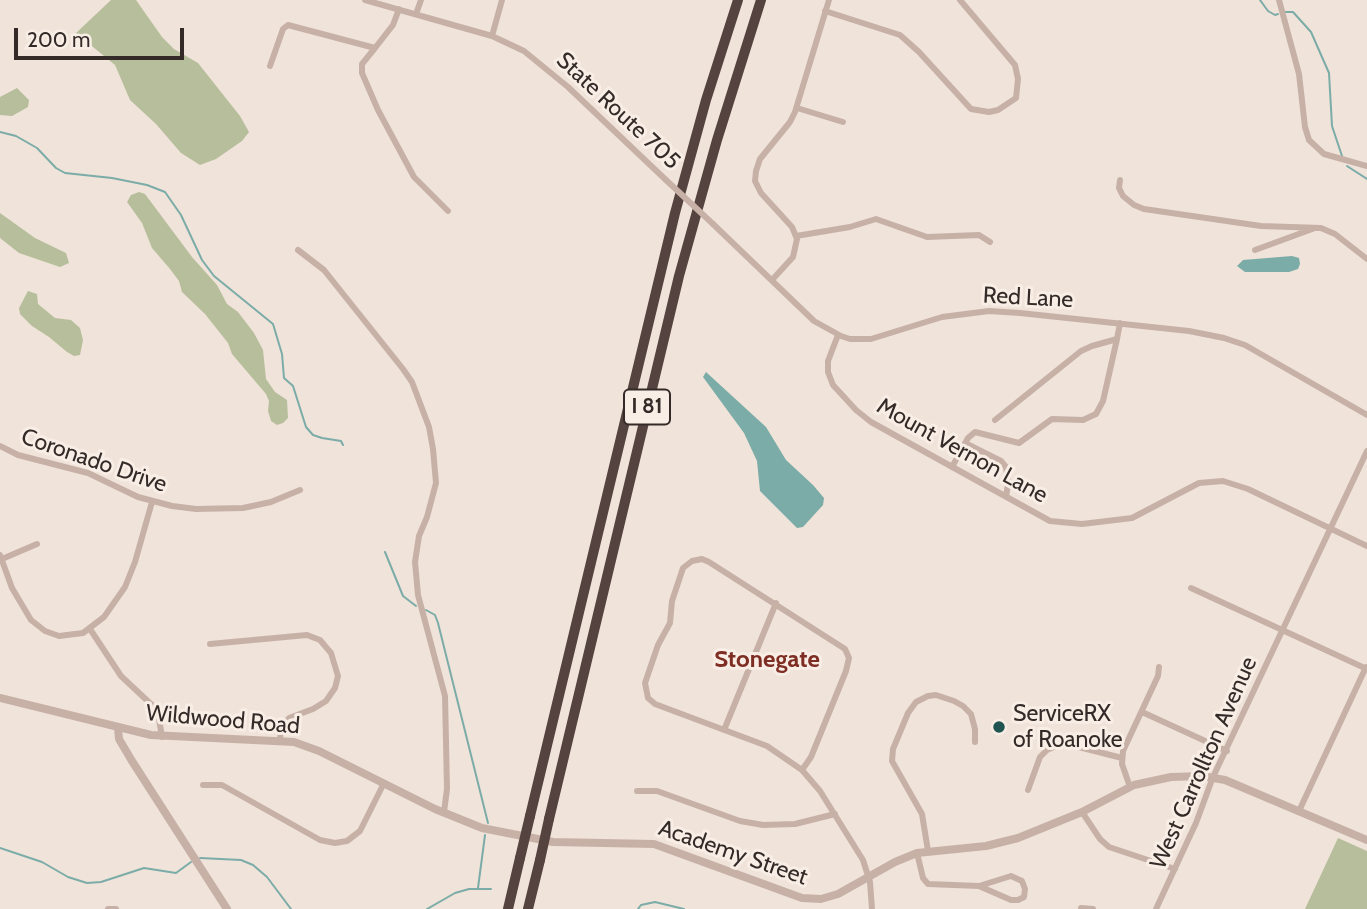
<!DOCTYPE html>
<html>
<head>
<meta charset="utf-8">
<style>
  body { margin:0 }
  #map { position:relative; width:1367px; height:909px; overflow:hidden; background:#f0e3da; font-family:Cabin,sans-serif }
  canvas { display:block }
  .scale { position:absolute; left:14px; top:28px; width:170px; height:32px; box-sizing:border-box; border:4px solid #342a27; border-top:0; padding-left:9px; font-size:21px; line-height:24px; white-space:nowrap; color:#342a27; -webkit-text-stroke:5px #f8eee6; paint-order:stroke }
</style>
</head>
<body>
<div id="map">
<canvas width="1367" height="909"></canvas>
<div class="scale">200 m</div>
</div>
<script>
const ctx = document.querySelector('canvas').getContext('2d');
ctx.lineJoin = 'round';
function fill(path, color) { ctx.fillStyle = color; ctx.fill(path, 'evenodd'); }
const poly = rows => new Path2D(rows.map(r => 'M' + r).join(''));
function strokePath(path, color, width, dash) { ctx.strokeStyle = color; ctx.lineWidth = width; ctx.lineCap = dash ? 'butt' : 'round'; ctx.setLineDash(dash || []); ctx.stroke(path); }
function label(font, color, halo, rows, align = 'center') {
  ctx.font = font + ' Cabin,sans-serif'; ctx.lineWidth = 6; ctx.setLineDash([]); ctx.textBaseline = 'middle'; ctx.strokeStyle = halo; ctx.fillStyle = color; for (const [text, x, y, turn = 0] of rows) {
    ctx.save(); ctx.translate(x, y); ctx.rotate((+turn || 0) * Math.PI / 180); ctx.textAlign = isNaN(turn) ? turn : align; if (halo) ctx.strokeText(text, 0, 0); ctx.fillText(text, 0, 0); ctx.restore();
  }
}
fill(poly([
  [111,0,136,0,162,37,174,49,198,63,240,116,249,132,242,141,216,159,200,165,181,153,156,124,130,100,115,65,76,33],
  [17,88,29,100,28,107,12,116,0,115,0,97],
  [139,192,145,194,192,257,217,285,227,304,238,312,254,333,263,350,266,379,275,392,287,400,288,418,283,423,277,425,271,421,268,411,269,401,266,394,232,354,228,343,205,314,182,292,179,281,170,269,152,248,142,223,127,202,131,195],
  [0,213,35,238,66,253,69,263,60,267,19,253,0,238],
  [28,291,37,294,38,304,55,318,71,320,80,328,83,340,80,355,74,356,67,352,49,337,32,326,20,314,19,308],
  [1338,838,1367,851,1367,909,1305,909]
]), '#b7be9b');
fill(poly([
  [1292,256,1299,258,1300,264,1298,269,1289,272,1245,272,1237,266,1243,260],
  [706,372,766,427,786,460,813,485,824,498,823,505,803,527,797,528,760,491,757,461,744,433,703,377]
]), '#7baca7');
strokePath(poly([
  [1260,0,1268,11,1275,15,1278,14],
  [1285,12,1293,12,1311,32,1329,73,1332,126,1342,156],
  [0,132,16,136,37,148,56,168,65,173,112,178,147,185,165,192,181,215,202,260,214,276,273,324,282,354,284,378,293,386,306,427,313,435,322,438,341,441,343,445],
  [1347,166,1367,179],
  [385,552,403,596,416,606],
  [426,610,435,615,438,623,488,823],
  [0,848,42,862,68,877,87,883,101,882,144,868,176,873,191,862],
  [200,858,241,860,253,865,267,877,291,909],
  [478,888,485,835],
  [427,909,455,893,469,889,491,889],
  [638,909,641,905,655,902,684,909]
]), '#7baca7', 2);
strokePath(poly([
  [365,0,492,36,524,51,568,87,666,180],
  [1279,0,1299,74,1305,127,1309,140,1324,154,1367,166],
  [825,11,900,35,919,52,971,109,989,112,998,110,1016,98,1018,79,1015,65,960,0],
  [416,14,421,0],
  [492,36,502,0],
  [375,48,362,64,362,73,378,110,414,177,448,211],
  [270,66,283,29,288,25,375,48,393,25,399,9],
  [797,108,843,122],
  [1120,180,1119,188,1123,196,1134,205,1144,209,1261,226,1321,228,1335,234,1367,259],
  [713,224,814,321,841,336,850,339,871,339,942,317,989,311,1020,313,1189,331,1224,338,1245,345,1367,415],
  [796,236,850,227,876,219,927,237,979,235,990,242],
  [298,250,324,270,403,369,412,382,429,427,433,449,436,483,427,517,419,536,415,562,418,595,445,696,447,789,444,812],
  [1255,250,1315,228],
  [772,280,793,257,797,239,792,227,761,193,755,181,756,171,760,159,790,122,795,112,829,0],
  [838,335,828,361,828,372,833,385,856,410,871,422,1050,521,1082,524,1132,518,1199,483,1223,481,1248,489,1367,546],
  [995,420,1081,351,1092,346,1117,339,1120,323],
  [965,443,1001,461,1006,467,1008,484,1006,497],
  [0,446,18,455,88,473,138,497,172,506,196,509,243,508,271,502,300,490],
  [952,467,968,438,975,432,1019,443,1052,419,1083,420,1096,414,1103,401,1117,339],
  [0,555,12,588,31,620,45,631,59,636,83,633,104,617,125,587,135,562,152,502],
  [2,559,37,544],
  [1191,588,1367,669],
  [90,629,121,676,153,706,159,719,162,737],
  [210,644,307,635,320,640,331,653,338,676,335,688,326,701,313,709,289,718,281,728,280,740],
  [1142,712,1227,751],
  [724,730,776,603],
  [802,770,811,757,846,671,849,658,845,649,709,562,702,559,692,561,683,568,672,601,670,623,658,645,645,683,648,698,655,704,767,746,802,770,820,791,863,860,870,882,872,909],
  [203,785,222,785,320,840,335,843,347,841,360,831,384,783],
  [1130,787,1122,764,1123,751,1158,676,1159,667],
  [1028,790,1040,757,1047,750,1058,745,1071,745,1122,758],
  [637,791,657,791,740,821,763,825,795,824,835,814],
  [1299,811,1366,667],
  [1082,812,1100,839,1109,847,1175,869],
  [928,851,922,814,892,761,893,749,908,713,916,702,928,696,936,695,954,701,963,706,971,714,975,729,975,742],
  [917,853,923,878,928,884,979,886],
  [1011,876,1022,881,1025,889,1024,897,1018,900,1011,900,979,886,1011,876],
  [1081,908,1093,909],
  [108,909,116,909],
  [1156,909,1196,823,1213,777,1367,451]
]), '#c7b1a7', 6);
strokePath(poly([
  [0,698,151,735,294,742,319,751,435,809,482,828,553,842,654,844,802,898,821,899,838,894,895,862,917,853,986,846,1018,838,1082,812,1134,785,1171,777,1202,776,1225,780,1367,840],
  [118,728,119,739,132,761,227,909]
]), '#c7b1a7', 8);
strokePath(poly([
  [530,816,675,213,706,100,738,0],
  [549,819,679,276,717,140,761,0],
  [508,909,520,858],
  [528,909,540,860]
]), '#55433f', 10);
strokePath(poly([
  [666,180,713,224]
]), '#c7b1a7', 6);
strokePath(poly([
  [520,858,530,816],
  [540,860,549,819]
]), '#55433f', 10);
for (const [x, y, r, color] of [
  [999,727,7,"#1f5450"]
]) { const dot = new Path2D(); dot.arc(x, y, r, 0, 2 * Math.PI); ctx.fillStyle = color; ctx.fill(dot); strokePath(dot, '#f8eee6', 2.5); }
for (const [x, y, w] of [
  [647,407,46]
]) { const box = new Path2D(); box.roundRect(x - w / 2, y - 17.5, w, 35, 5); ctx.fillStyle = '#f8eee6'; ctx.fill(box); strokePath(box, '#342a27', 2); }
label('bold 21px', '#342a27', null, [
  ["I 81",647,407]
]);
label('23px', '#342a27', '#f8eee6', [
  ["State Route 705",618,111,43],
  ["Red Lane",1028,298,3],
  ["Mount Vernon Lane",962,451,29],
  ["Coronado Drive",94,461,19],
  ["Wildwood Road",223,720,5],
  ["West Carrollton Avenue",1204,763,-66],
  ["Academy Street",733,853,19]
]);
label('23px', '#342a27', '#f8eee6', [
  ["ServiceRX",1013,714],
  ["of Roanoke",1013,740]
], 'left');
label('bold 24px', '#7f2e24', '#f8eee6', [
  ["Stonegate",767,660]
]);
</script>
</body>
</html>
